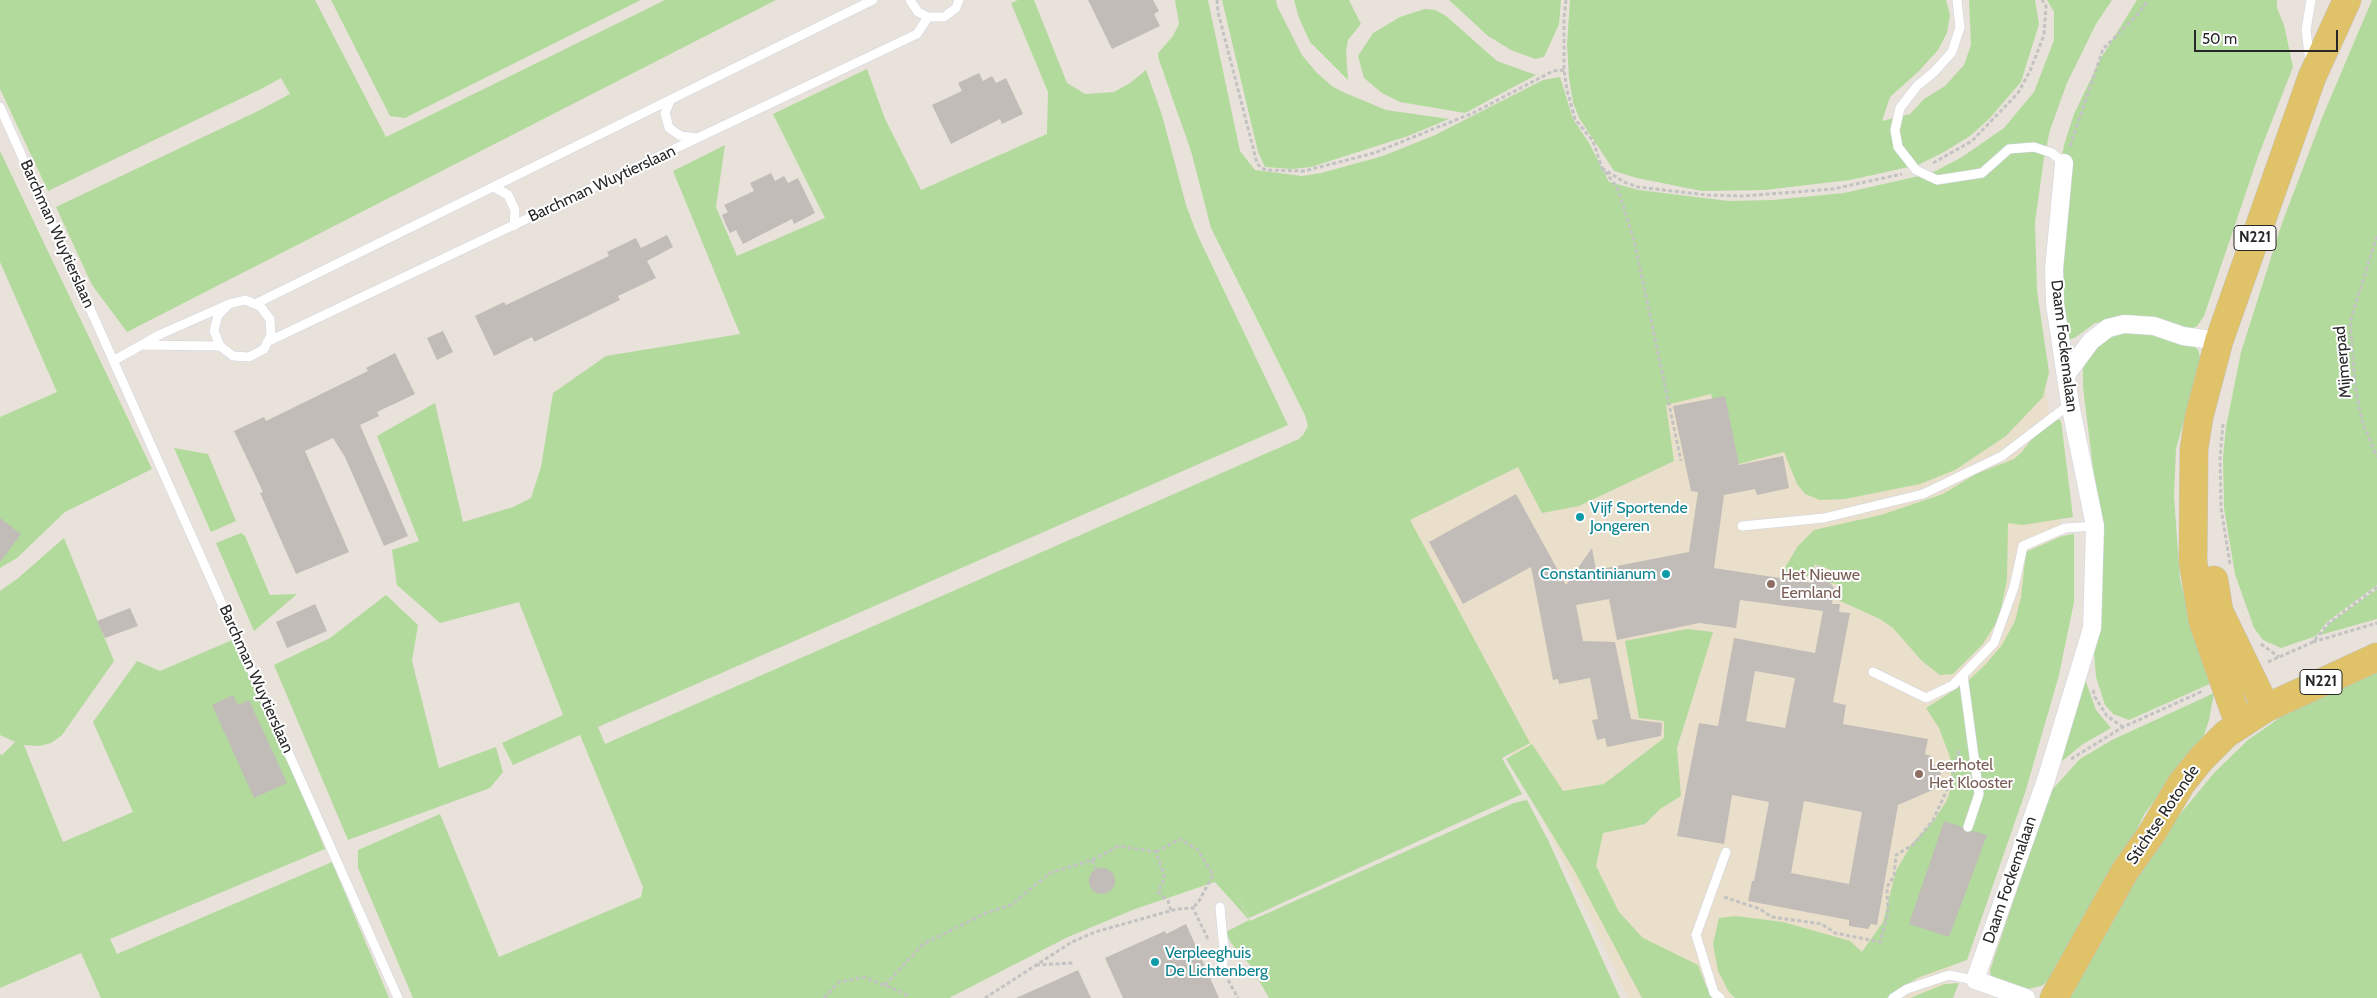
<!DOCTYPE html>
<html>
<head>
<meta charset="utf-8">
<style>
  body { margin:0 }
  #map { position:relative; width:2377px; height:998px; overflow:hidden; background:#e9e2da; font-family:Cabin,sans-serif }
  canvas { display:block }
  .scale { position:absolute; left:2194px; top:30px; width:144px; height:22px; box-sizing:border-box; border:2px solid #272727; border-top:0; padding-left:6px; font-size:15px; line-height:18px; white-space:nowrap; color:#272727; -webkit-text-stroke:4px #fff; paint-order:stroke }
</style>
</head>
<body>
<div id="map">
<canvas width="2377" height="998"></canvas>
<div class="scale">50 m</div>
</div>
<script>
const ctx = document.querySelector('canvas').getContext('2d');
ctx.lineJoin = 'round';
function fill(path, color) { ctx.fillStyle = color; ctx.fill(path, 'evenodd'); }
const poly = rows => new Path2D(rows.map(r => 'M' + r).join(''));
function strokePath(path, color, width, dash) { ctx.strokeStyle = color; ctx.lineWidth = width; ctx.lineCap = dash ? 'butt' : 'round'; ctx.setLineDash(dash || []); ctx.stroke(path); }
function label(font, color, halo, rows, align = 'center') {
  ctx.font = font + ' Cabin,sans-serif'; ctx.lineWidth = 4; ctx.setLineDash([]); ctx.textBaseline = 'middle'; ctx.strokeStyle = halo; ctx.fillStyle = color; for (const [text, x, y, turn = 0] of rows) {
    ctx.save(); ctx.translate(x, y); ctx.rotate((+turn || 0) * Math.PI / 180); ctx.textAlign = isNaN(turn) ? turn : align; if (halo) ctx.strokeText(text, 0, 0); ctx.fillText(text, 0, 0); ctx.restore();
  }
}
fill(poly([
  [2013,191,2055,449,2066,590,2021,771,1941,998,1629,998,1520,773,1287,324]
]), '#e9dfcb');
fill(poly([
  [0,0,315,0,386,137,665,0,776,0,127,332,92,285,56,207,258,111,290,94,281,78,263,88,48,191,0,89],
  [331,0,641,0,405,118,390,116],
  [1018,0,1034,0,1067,83,1085,94,1114,92,1130,83,1146,70,1162,115,1186,205,1197,234,1288,425,598,727,605,744,1299,439,1303,435,1308,426,1305,415,1211,228,1191,151,1159,60,1158,53,1173,36,1179,24,1175,0,1208,0,1240,151,1255,170,1302,176,1321,173,1383,156,1435,135,1543,80,1560,77,1573,119,1589,143,1609,182,1639,190,1729,201,1773,200,1844,193,1932,173,1962,157,2004,128,2034,92,2054,40,2054,12,2047,0,2112,0,2096,24,2067,83,2050,130,2044,158,2035,222,2037,291,2049,372,2043,397,2006,436,1955,470,1920,484,1845,499,1820,500,1805,494,1797,484,1784,452,1731,466,1711,394,1666,405,1674,461,1579,506,1542,513,1518,467,1410,520,1530,743,1502,758,1522,794,1249,918,1231,883,1250,921,1514,803,1527,800,1548,840,1620,998,1269,998,1250,965,1231,943,1226,932,1249,920,1215,882,1135,909,1068,937,949,998,413,998,358,868,358,850,440,814,499,957,641,897,643,887,580,735,513,765,502,743,563,715,519,602,440,623,397,585,392,550,419,541,377,436,435,403,463,522,513,507,531,498,541,467,553,393,606,356,740,334,673,171,725,145,716,207,737,256,825,218,773,114,867,69,885,119,921,190,1047,134,1048,92,1011,3],
  [1222,0,1276,0,1277,6,1302,55,1317,73,1332,86,1343,92,1386,110,1449,119,1408,136,1311,167,1292,169,1265,167,1258,152],
  [1294,0,1349,0,1361,24,1348,40,1346,51,1348,80,1310,42,1299,18],
  [1449,0,1561,0,1559,24,1544,57,1535,59,1511,50,1488,36],
  [1570,0,1946,0,1950,15,1947,33,1938,50,1919,71,1890,97,1882,121,1910,114,1924,99,1945,86,1964,65,1971,45,1969,0,2035,0,2039,24,2021,82,1989,119,1970,136,1944,152,1918,165,1850,180,1765,190,1702,191,1637,178,1614,171,1603,154,1579,118,1573,102,1569,78,1567,44],
  [2137,0,2277,0,2277,8,2284,25,2293,67,2259,154,2204,316,2197,326,2192,329,2135,316,2095,323,2076,337,2069,340,2063,339,2057,187,2064,145,2074,114,2101,58],
  [2372,0,2377,0,2377,585,2327,622,2316,636,2281,648,2263,640,2254,628,2235,574,2224,508,2223,457,2226,427,2241,352,2282,223,2324,113],
  [1425,9,1435,10,1446,16,1497,61,1536,75,1465,113,1400,102,1382,93,1364,78,1358,56,1373,33,1400,17],
  [0,151,152,469,65,512,17,558,0,568,0,417,57,392,0,262],
  [2132,330,2191,343,2198,350,2201,360,2176,449,2174,496,2180,579,2188,611,2212,683,2129,720,2113,714,2105,705,2096,677,2094,652,2102,620,2103,519,2094,476,2083,387,2083,369,2087,359,2104,340],
  [2056,418,2061,421,2073,517,2023,525,2008,523,2007,580,1999,618,1983,644,1953,674,1940,675,1922,661,1893,628,1880,619,1836,599,1837,584,1827,582,1831,570,1815,564,1812,577,1783,571,1798,546,1814,530,1881,515,1943,494,1976,474,2014,459,2022,452,2034,436],
  [174,448,208,454,236,521,211,532],
  [241,533,245,536,270,595,297,594,254,631,216,543],
  [2074,534,2074,602,2059,675,2025,793,1967,960,1917,978,1887,998,1735,998,1729,992,1718,971,1713,944,1719,918,1736,916,1783,922,1850,941,1862,952,1883,922,1896,871,1911,845,1934,820,1946,802,1952,786,1950,757,1939,728,1926,708,1967,682,1986,664,2002,645,2015,621,2021,597,2026,552,2062,536],
  [64,538,114,661,62,735,51,743,39,746,24,745,63,842,133,812,93,722,137,661,160,671,237,638,325,849,110,939,117,954,332,862,389,998,101,998,81,953,0,988,0,754,2,755,15,742,0,735,0,591,17,579],
  [2377,589,2377,619,2320,635,2330,623],
  [386,595,418,625,412,661,439,768,496,747,503,772,490,788,348,840,274,665,330,638],
  [1687,629,1713,632,1677,748,1681,796,1660,809,1645,824,1603,833,1596,866,1619,912,1643,938,1698,965,1706,986,1714,998,1642,998,1574,870,1506,759,1532,744,1563,791,1604,784,1664,738,1664,721,1639,718,1625,641],
  [2377,670,2377,998,2067,998,2157,842,2214,773,2248,740,2285,714],
  [2085,679,2096,710,2111,728,2083,744,2061,762],
  [2214,693,2209,720,2204,735,2145,813,2127,849,2071,939,2051,979,2041,986,2028,989,1991,977,1990,970,2050,792,2080,759,2112,740],
  [1959,983,1953,998,1910,998,1945,984]
]), '#b2da9c');
fill(poly([
  [1088,0,1153,0,1159,11,1154,14,1160,26,1112,49],
  [979,73,983,81,992,76,996,83,1006,78,1023,114,1002,124,1000,119,951,144,932,105,962,91,958,83],
  [771,173,775,181,784,176,788,183,798,178,815,213,794,224,792,219,743,244,736,230,730,233,726,225,722,215,728,212,724,205,754,191,750,183],
  [667,235,673,247,647,261,656,278,618,296,620,300,534,342,532,337,494,356,475,316,504,302,506,305,609,256,607,252,636,238,641,248],
  [443,331,453,352,437,360,427,338],
  [395,353,415,394,377,412,379,416,360,425,408,536,384,546,345,457,333,438,305,451,349,552,296,574,260,493,263,492,234,431,264,417,266,421,368,371,366,368],
  [1725,396,1739,465,1783,456,1789,488,1757,495,1755,489,1724,495,1714,568,1813,583,1817,565,1834,588,1832,604,1840,604,1839,612,1850,613,1833,702,1846,705,1843,724,1928,739,1925,754,1931,756,1930,761,1938,767,1941,774,1941,781,1935,789,1898,805,1877,925,1871,924,1868,929,1849,926,1849,920,1748,901,1752,881,1754,881,1769,802,1732,795,1724,844,1677,836,1699,723,1718,726,1734,638,1815,653,1823,611,1740,600,1736,628,1699,623,1617,640,1609,599,1576,605,1583,641,1615,642,1631,719,1662,723,1661,736,1607,747,1605,738,1597,740,1592,720,1598,719,1590,678,1559,684,1558,679,1553,680,1531,567,1463,604,1429,542,1516,494,1566,585,1592,548,1596,570,1689,552,1698,492,1691,491,1673,406],
  [1755,671,1795,678,1785,728,1746,721],
  [1804,801,1862,812,1849,884,1791,873],
  [0,518,21,534,0,562],
  [315,604,327,631,287,648,276,622],
  [130,608,138,626,105,638,97,621],
  [233,695,238,705,249,700,287,783,254,798,212,705],
  [1944,821,1962,827,1966,833,1973,831,1987,835,1949,937,1909,924],
  '1089 881a13 13 0 1 1 26 0a13 13 0 1 1-26 0Z',
  [1186,924,1219,998,1123,998,1105,958,1165,931,1166,934],
  [1078,970,1091,998,1016,998,1052,982]
]), '#c1bcb7');
const service = poly([
  [910,0,918,12,928,17,944,17,956,8,959,0],
  [1957,0,1960,27,1952,52,1934,72,1917,86,1900,108,1895,130,1898,147,1916,170,1937,180,1982,173,2009,149,2034,147,2052,153,2064,163],
  [2310,62,2306,30,2311,0],
  [670,101,665,113,669,128,681,136,698,138],
  [0,107,398,998],
  [494,187,508,195,515,210,514,226],
  [255,304,873,0],
  [267,342,917,34,928,17],
  [141,345,220,346],
  [113,361,161,334,229,304,245,300,260,306,270,319,271,335,264,349,249,357,233,356,220,346,214,331,218,315,229,304],
  [1742,526,1824,518,1923,494,2002,456,2070,404],
  [1873,672,1926,698,1953,685,1994,643,2014,587,2023,546,2065,528,2095,526],
  [1963,675,1979,794,1968,827],
  [1220,907,1224,950,1222,970],
  [1720,998,1714,993,1696,935,1726,852],
  [1893,998,1907,989,1949,975,1975,980]
]);
const minor = poly([
  [2066,375,2091,341,2108,328,2124,324,2154,326,2183,336,2219,341],
  [2026,998,1975,980,2046,780,2092,628,2095,526,2070,404,2055,304,2054,269,2064,163]
]);
const primary = poly([
  [2214,580,2219,611,2266,708],
  [2239,724,2203,622,2193,562,2194,449,2199,417,2219,341,2312,77,2347,0],
  [2054,998,2125,871,2152,833,2181,784,2202,758,2226,734,2266,708,2377,657]
]);
strokePath(service, '#d0d3df', 10);
strokePath(minor, '#d0d3df', 19);
strokePath(primary, '#c3c3c3', 29);
strokePath(poly([
  [1217,0,1218,12,1257,163,1261,168,1267,170,1304,171,1374,153,1473,113,1553,71,1564,70],
  [1566,0,1564,19,1564,70,1567,90,1575,119,1593,141,1602,168,1617,187,1634,240,1681,461],
  [2070,146,2103,49,2138,14,2148,0],
  [1933,163,1972,141,2018,93,2030,71,2044,35,2046,6,2042,0],
  [1602,168,1624,182,1638,187,1706,195,1744,196,1833,189,1902,174],
  [2377,236,2350,322,2355,386,2362,421,2377,457],
  [2223,424,2220,458,2221,508,2230,564],
  [2313,642,2377,623],
  [2261,644,2279,657],
  [2268,662,2313,642,2329,623,2377,587],
  [2093,690,2095,697,2107,716,2123,727],
  [2071,759,2123,727,2203,691],
  [1156,852,1180,839,1198,850,1213,875,1199,901,1193,908],
  [1092,860,1096,869],
  [1724,897,1760,909,1772,917,1822,924,1835,933,1880,942,1888,914,1887,887,1894,876,1896,855,1914,844,1933,820,1952,779,1959,750],
  [1036,965,1073,963],
  [1228,980,1238,998],
  [885,985,923,944,986,913,1011,905,1050,873,1092,860,1119,846,1156,852,1165,878,1158,892,1168,901,1171,910],
  [824,998,839,982,864,977,904,993,909,998],
  [985,998,1072,942,1095,932,1177,909,1193,908,1209,941]
]), '#c3c3c3', 3, [4, 2.5]);
strokePath(service, '#fff', 9);
strokePath(minor, '#fff', 18);
strokePath(primary, '#e0c268', 28);
for (const [x, y, r, color] of [
  [1580,517,5,"#0f9aa8"],
  [1666,574,5,"#0f9aa8"],
  [1771,584,5,"#8d6e63"],
  [1919,774,5,"#8d6e63"],
  [1155,962,5,"#0f9aa8"]
]) { const dot = new Path2D(); dot.arc(x, y, r, 0, 2 * Math.PI); ctx.fillStyle = color; ctx.fill(dot); strokePath(dot, '#fff', 2); }
for (const [x, y, w] of [
  [2255,238,42],
  [2321,682,42]
]) { const box = new Path2D(); box.roundRect(x - w / 2, y - 12.5, w, 25, 4); ctx.fillStyle = '#fff'; ctx.fill(box); strokePath(box, '#272727', 1); }
label('bold 15px', '#272727', null, [
  ["N221",2255,238],
  ["N221",2321,682]
]);
label('16px', '#272727', '#fff', [
  ["Barchman Wuytierslaan",602,184,-25],
  ["Barchman Wuytierslaan",57,234,66],
  ["Daam Fockemalaan",2064,346,83],
  ["Mijmerpad",2343,362,-95],
  ["Barchman Wuytierslaan",256,679,66],
  ["Stichtse Rotonde",2163,815,-56],
  ["Daam Fockemalaan",2010,880,-71]
]);
label('16px', '#0d838f', '#fff', [
  ["Vijf Sportende",1590,508],
  ["Jongeren",1590,526],
  ["Constantinianum",1656,574,"right"],
  ["Verpleeghuis",1165,953],
  ["De Lichtenberg",1165,971]
], 'left');
label('16px', '#785e54', '#fff', [
  ["Het Nieuwe",1781,575],
  ["Eemland",1781,593],
  ["Leerhotel",1929,765],
  ["Het Klooster",1929,783]
], 'left');
</script>
</body>
</html>
